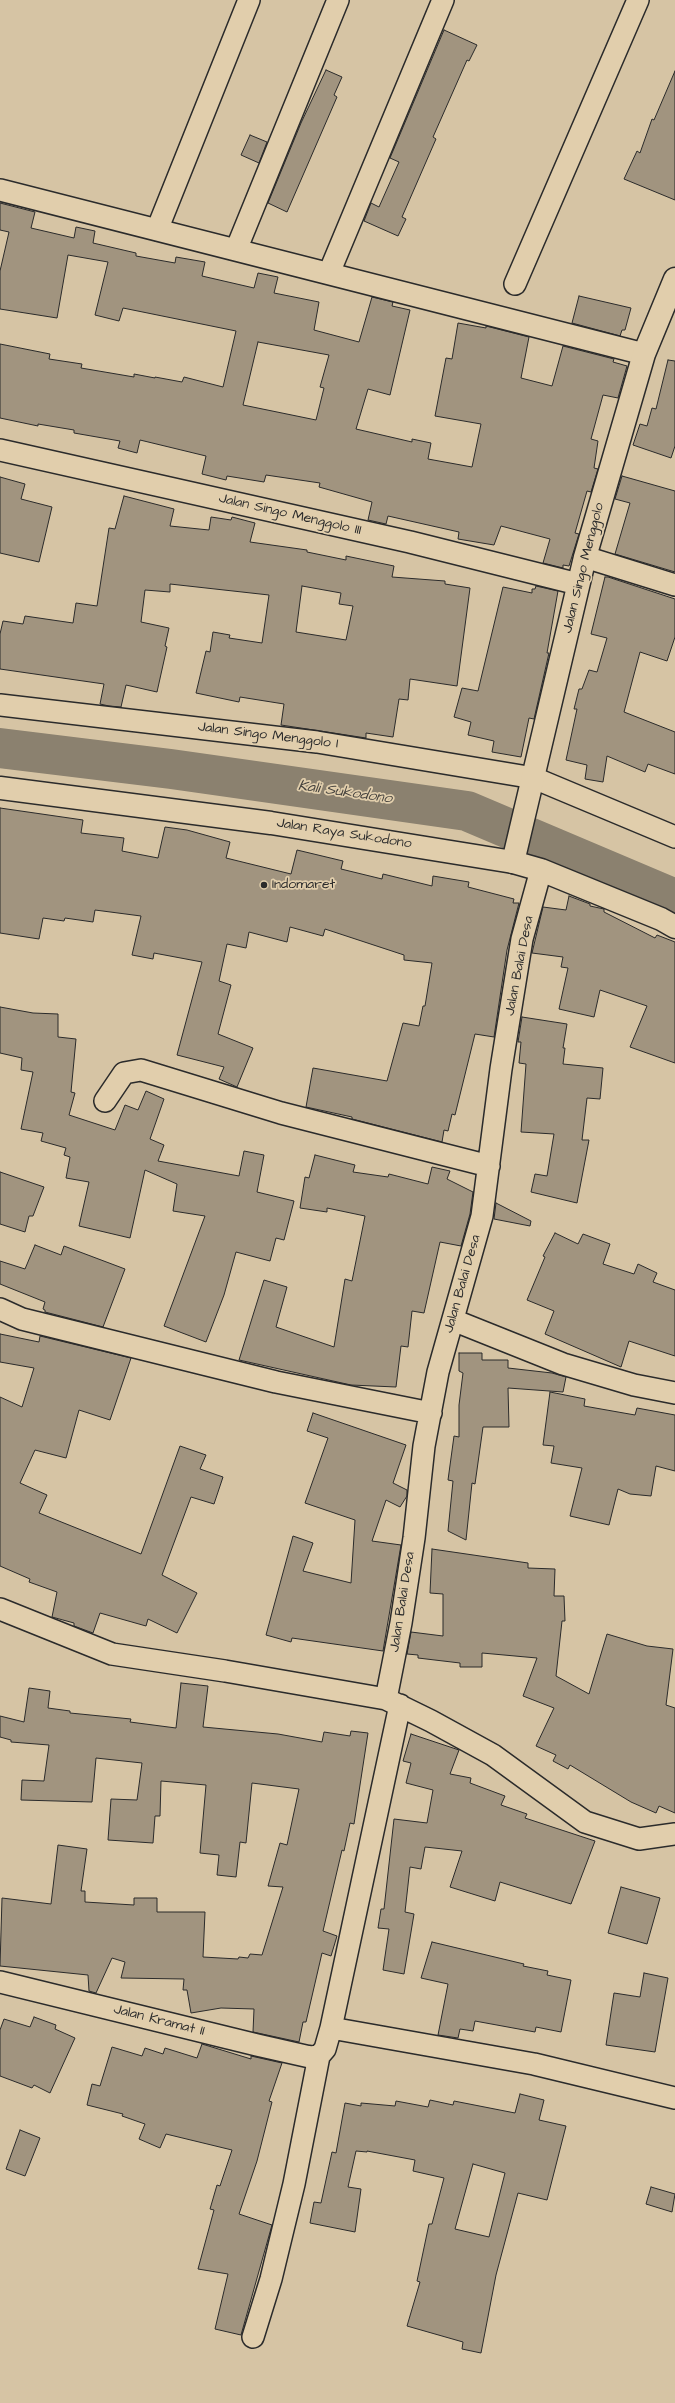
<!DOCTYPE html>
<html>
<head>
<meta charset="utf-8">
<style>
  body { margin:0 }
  canvas { display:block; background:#d6c4a4 }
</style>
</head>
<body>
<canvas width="675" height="2403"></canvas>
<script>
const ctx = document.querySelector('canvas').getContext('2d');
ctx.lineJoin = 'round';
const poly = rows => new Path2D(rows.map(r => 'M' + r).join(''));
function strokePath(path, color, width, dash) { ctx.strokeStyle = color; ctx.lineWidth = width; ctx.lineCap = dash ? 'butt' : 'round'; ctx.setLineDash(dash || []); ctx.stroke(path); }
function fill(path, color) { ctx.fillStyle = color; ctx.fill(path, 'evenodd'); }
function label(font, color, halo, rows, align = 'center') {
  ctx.font = font + ' "Architects Daughter",sans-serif'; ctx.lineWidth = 3.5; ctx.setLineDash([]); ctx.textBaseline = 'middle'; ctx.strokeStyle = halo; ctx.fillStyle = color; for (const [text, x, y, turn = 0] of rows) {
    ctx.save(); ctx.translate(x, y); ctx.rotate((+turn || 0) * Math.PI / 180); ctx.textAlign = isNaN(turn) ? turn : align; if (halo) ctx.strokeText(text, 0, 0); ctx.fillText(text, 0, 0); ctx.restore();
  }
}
strokePath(poly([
  [0,748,171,769,467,811,675,899]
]), '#8b816f', 40);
const building = poly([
  [444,30,477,45,469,61,467,60,433,137,436,139,402,217,406,219,398,236,364,221,371,203,379,207,399,162,390,158,444,30],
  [326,70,342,77,334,95,337,97,287,212,268,203,301,123,326,70],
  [675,71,675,200,624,179,637,151,640,153,652,119,654,120,675,71],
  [250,135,267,142,259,163,241,155,250,135],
  [0,203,35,212,31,228,74,238,76,227,95,231,93,243,136,253,136,256,175,263,176,257,205,262,202,276,254,288,258,273,278,277,274,293,319,302,314,330,359,342,372,297,393,302,392,306,410,310,390,395,368,389,356,429,412,442,412,439,431,443,428,459,472,467,481,424,435,416,446,358,452,359,458,323,486,328,486,326,529,337,521,378,552,386,563,346,614,359,613,362,627,366,618,398,603,395,591,439,598,441,594,468,598,469,591,492,587,491,575,533,579,534,569,566,563,565,563,568,543,563,550,539,501,526,494,545,458,539,459,532,388,516,386,524,368,520,372,502,319,487,320,483,266,475,264,482,227,476,226,480,202,474,206,456,140,440,137,453,118,448,120,441,74,433,74,430,38,424,38,426,0,418,0,344,50,354,49,359,82,364,81,368,134,377,134,374,155,378,155,377,182,382,184,377,223,387,236,331,123,308,119,321,95,315,108,262,68,255,57,318,0,309,0,271,9,232,0,230,0,203],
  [258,342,329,355,320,387,324,388,316,420,243,405,258,342],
  [579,296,631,308,625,330,622,330,620,336,572,323,579,296],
  [668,360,675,361,675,446,671,458,633,445,640,424,647,426,652,408,656,409,668,360],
  [622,476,675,491,675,572,615,554,630,503,615,499,622,476],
  [0,477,25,484,21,499,52,507,39,562,0,553,0,477],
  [124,496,174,509,170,526,209,530,211,517,231,520,232,517,255,523,250,542,307,550,307,552,346,560,346,556,394,566,392,577,445,581,445,584,470,588,457,686,410,679,408,700,399,699,393,737,366,733,366,738,281,725,284,704,240,697,239,702,196,693,206,651,210,652,213,632,230,635,229,638,262,643,269,595,170,584,170,592,145,590,141,622,169,628,165,646,167,647,157,692,126,685,121,707,109,706,100,704,104,684,0,669,0,634,3,621,23,624,25,616,73,623,76,603,97,606,109,528,115,529,124,496],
  [302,586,341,593,339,604,353,606,346,640,296,632,302,586],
  [605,577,608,577,675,599,675,637,667,661,640,652,624,712,675,732,675,774,648,764,645,772,607,756,603,782,585,779,587,765,566,760,577,709,574,709,579,689,582,689,589,670,597,672,607,638,591,634,605,577],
  [536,586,558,591,547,653,549,653,534,719,529,718,521,757,492,752,494,741,468,735,471,722,454,717,462,688,478,691,503,587,532,593,532,589,535,589,536,586],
  [0,808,83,820,81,833,124,838,122,851,158,858,165,827,187,830,230,842,226,858,291,874,297,850,343,861,341,869,382,879,383,874,432,886,433,876,469,882,468,887,514,899,513,903,519,903,507,950,494,1037,475,1034,455,1115,452,1114,448,1131,444,1130,442,1142,352,1119,352,1117,306,1107,313,1068,387,1081,403,1023,419,1026,423,1006,425,1006,432,963,404,960,404,955,325,929,323,936,290,927,287,942,249,932,246,948,227,944,219,981,231,985,218,1034,253,1048,237,1087,219,1079,224,1067,177,1055,202,962,154,953,153,959,132,955,141,916,95,910,93,922,65,918,64,921,43,918,39,939,0,933,0,808],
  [569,896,590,904,590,906,604,909,604,912,655,938,657,935,675,942,675,1063,630,1047,647,1006,600,990,594,1017,559,1009,568,968,561,967,563,957,532,953,543,907,566,910,569,896],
  [0,1007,33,1013,58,1014,58,1037,76,1039,71,1092,75,1093,69,1115,115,1130,125,1105,138,1110,146,1091,164,1099,150,1139,164,1145,158,1161,239,1176,244,1151,264,1155,257,1192,294,1201,284,1240,276,1238,270,1261,236,1252,224,1295,206,1342,164,1326,205,1216,173,1211,177,1184,145,1170,130,1238,79,1226,89,1182,66,1178,70,1157,64,1155,66,1148,41,1141,43,1133,21,1129,33,1072,21,1070,22,1058,0,1053,0,1007],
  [522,1017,567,1024,563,1048,565,1048,563,1064,603,1068,600,1099,587,1098,582,1140,589,1140,577,1203,531,1192,535,1174,547,1176,554,1134,521,1132,526,1064,519,1063,521,1042,518,1042,522,1017],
  [315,1155,355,1165,353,1172,388,1177,389,1174,428,1184,432,1167,450,1171,447,1179,473,1192,470,1214,461,1246,440,1242,424,1313,412,1311,408,1347,401,1346,396,1387,351,1385,239,1360,264,1280,287,1287,276,1327,334,1347,345,1279,352,1281,365,1216,327,1208,327,1212,300,1208,305,1177,309,1178,315,1155],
  [0,1172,44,1187,33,1216,29,1216,25,1232,0,1224,0,1172],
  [496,1203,531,1221,530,1226,494,1219,496,1203],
  [555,1233,578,1244,583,1234,610,1244,603,1264,634,1274,638,1264,657,1273,653,1282,675,1290,675,1356,629,1341,621,1367,545,1334,554,1311,527,1300,545,1257,543,1256,555,1233],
  [35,1245,61,1255,64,1246,125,1269,103,1327,45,1312,45,1310,43,1309,45,1302,0,1284,0,1261,25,1269,35,1245],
  [0,1334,39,1342,40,1336,131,1358,110,1420,79,1410,66,1458,35,1450,20,1483,47,1495,39,1513,141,1554,180,1446,206,1455,200,1469,223,1477,214,1504,191,1497,162,1575,197,1593,177,1633,148,1619,146,1626,100,1613,93,1633,74,1626,74,1623,52,1617,57,1592,29,1582,30,1579,0,1566,0,1397,22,1407,34,1368,0,1362,0,1334],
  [459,1353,482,1353,482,1360,508,1360,508,1368,552,1373,566,1377,563,1392,508,1388,509,1427,483,1427,475,1484,472,1483,466,1540,448,1531,453,1481,448,1480,454,1436,459,1437,459,1405,463,1373,459,1371,459,1353],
  [550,1392,585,1399,584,1406,635,1415,637,1408,675,1415,675,1471,656,1466,651,1496,630,1494,618,1489,609,1525,570,1516,582,1468,551,1463,554,1446,543,1445,550,1392],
  [313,1413,406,1445,393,1483,407,1490,407,1496,400,1507,386,1500,372,1541,401,1545,383,1651,292,1638,291,1642,266,1635,293,1536,313,1543,303,1571,351,1583,355,1520,305,1503,328,1438,307,1431,313,1413],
  [432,1549,528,1563,528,1568,555,1569,554,1596,564,1596,565,1621,562,1621,556,1676,589,1694,607,1634,647,1646,673,1649,666,1705,675,1708,675,1813,659,1806,656,1813,631,1802,570,1765,568,1769,553,1761,556,1755,536,1746,554,1708,523,1696,537,1658,482,1653,482,1667,460,1667,460,1663,418,1658,418,1655,407,1654,411,1632,443,1636,443,1594,430,1593,432,1549],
  [181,1683,208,1686,203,1727,278,1734,322,1742,324,1732,350,1736,351,1731,368,1733,354,1824,350,1823,344,1851,342,1850,323,1931,337,1936,331,1956,322,1953,306,2022,303,2022,299,2042,253,2032,254,2009,221,2008,191,2013,187,1990,183,1990,184,1979,121,1978,125,1962,112,1958,96,1993,89,1991,88,1975,0,1966,2,1898,51,1904,58,1845,87,1849,81,1891,85,1891,85,1902,134,1905,134,1898,157,1898,157,1912,205,1912,203,1957,238,1959,239,1957,248,1958,250,1954,262,1955,283,1887,268,1886,280,1843,287,1845,299,1789,252,1783,246,1843,240,1842,236,1877,217,1875,219,1855,200,1853,206,1785,161,1781,160,1816,155,1816,153,1843,108,1840,111,1799,137,1800,142,1763,96,1758,92,1802,21,1800,22,1780,44,1781,49,1745,11,1742,11,1740,0,1737,0,1716,24,1722,29,1688,50,1691,48,1708,70,1711,70,1713,131,1719,130,1722,176,1728,181,1683],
  [411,1734,459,1750,450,1774,471,1778,470,1783,505,1796,501,1805,527,1814,525,1818,595,1841,571,1904,500,1882,495,1901,450,1887,462,1851,425,1847,421,1869,410,1867,405,1912,414,1914,404,1974,383,1970,389,1929,378,1928,381,1909,384,1909,394,1819,427,1823,433,1790,406,1783,411,1763,403,1761,411,1734],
  [621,1887,660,1898,647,1944,608,1933,621,1887],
  [432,1942,524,1964,523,1966,548,1971,547,1975,571,1980,561,2032,536,2027,535,2032,475,2021,473,2031,460,2029,458,2038,438,2035,448,1984,421,1978,432,1942],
  [644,1973,668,1978,655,2052,606,2045,614,1993,640,1997,644,1973],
  [34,2017,56,2025,55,2029,75,2038,50,2093,34,2085,32,2088,0,2076,0,2030,4,2019,30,2027,34,2017],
  [202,2044,251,2059,251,2056,282,2063,269,2101,272,2102,257,2161,239,2214,272,2225,241,2335,215,2329,228,2274,198,2269,214,2210,210,2209,217,2185,220,2186,232,2150,166,2134,160,2148,139,2139,145,2124,122,2116,123,2114,87,2105,92,2084,100,2086,112,2047,142,2056,145,2048,163,2054,165,2048,197,2058,202,2044],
  [520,2094,544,2100,539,2120,566,2126,547,2200,518,2193,496,2275,481,2353,462,2349,463,2342,407,2326,420,2282,417,2281,429,2224,432,2224,444,2178,413,2171,415,2160,367,2151,367,2152,356,2151,348,2187,361,2189,355,2232,310,2223,314,2202,321,2203,332,2152,336,2153,345,2103,361,2106,361,2103,395,2106,396,2101,428,2107,430,2100,453,2105,454,2101,515,2113,520,2094],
  [473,2164,505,2173,489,2237,455,2229,473,2164],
  [20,2130,40,2138,25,2176,6,2169,20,2130],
  [651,2187,675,2194,672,2212,646,2204,651,2187]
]);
fill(building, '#a1947f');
strokePath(building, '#2b2b2b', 1);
const minor = poly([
  [0,190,644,354],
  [157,230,249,0],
  [236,250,338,0],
  [329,273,443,0],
  [515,284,638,0],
  [0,450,410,542,578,584],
  [585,557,675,585],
  [0,705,317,742,534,778,675,837],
  [105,1101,124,1073,141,1070,281,1113,489,1166],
  [0,1309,22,1319,276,1382,431,1413],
  [453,1320,563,1364,634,1385,675,1393],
  [0,1609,112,1654,225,1671,386,1699,431,1721,493,1755,585,1822,639,1839,675,1834],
  [386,1699,401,1623,414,1538,424,1446,438,1372,482,1216,501,1069,522,939,541,870],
  [0,1982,257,2045,310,2057,319,2056],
  [331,2028,534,2064,675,2098],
  [253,2337,271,2279,294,2184,319,2056,325,2049,331,2028,400,1705]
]);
const tertiary = poly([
  [513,862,585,557,644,354,675,279]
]);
const secondary = poly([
  [0,788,271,823,513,862,541,870,661,919,675,927]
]);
strokePath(minor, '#2b2b2b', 24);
strokePath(tertiary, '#2b2b2b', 25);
strokePath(secondary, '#2b2b2b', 25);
strokePath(minor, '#e1ceac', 21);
strokePath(tertiary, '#e1ceac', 22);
strokePath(secondary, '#e1ceac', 22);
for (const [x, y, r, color] of [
  [264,885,4,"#2b2b2b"]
]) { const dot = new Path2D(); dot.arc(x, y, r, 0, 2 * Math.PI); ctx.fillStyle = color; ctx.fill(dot); strokePath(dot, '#e1ceac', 1.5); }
label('14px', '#2b2b2b', '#e1ceac', [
  ["Jalan Singo Menggolo III",290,515,13],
  ["Jalan Singo Menggolo",584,568,-76],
  ["Jalan Singo Menggolo I",268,736,7],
  ["Jalan Raya Sukodono",344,834,9],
  ["Jalan Balai Desa",520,966,-79],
  ["Jalan Balai Desa",463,1284,-74],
  ["Jalan Balai Desa",403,1602,-81],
  ["Jalan Kramat II",159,2021,14]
]);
label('14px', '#2b2b2b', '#e1ceac', [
  ["Indomaret",272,885]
], 'left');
label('italic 15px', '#43403c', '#e1ceac', [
  ["Kali Sukodono",345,793,8]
]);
</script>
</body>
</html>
